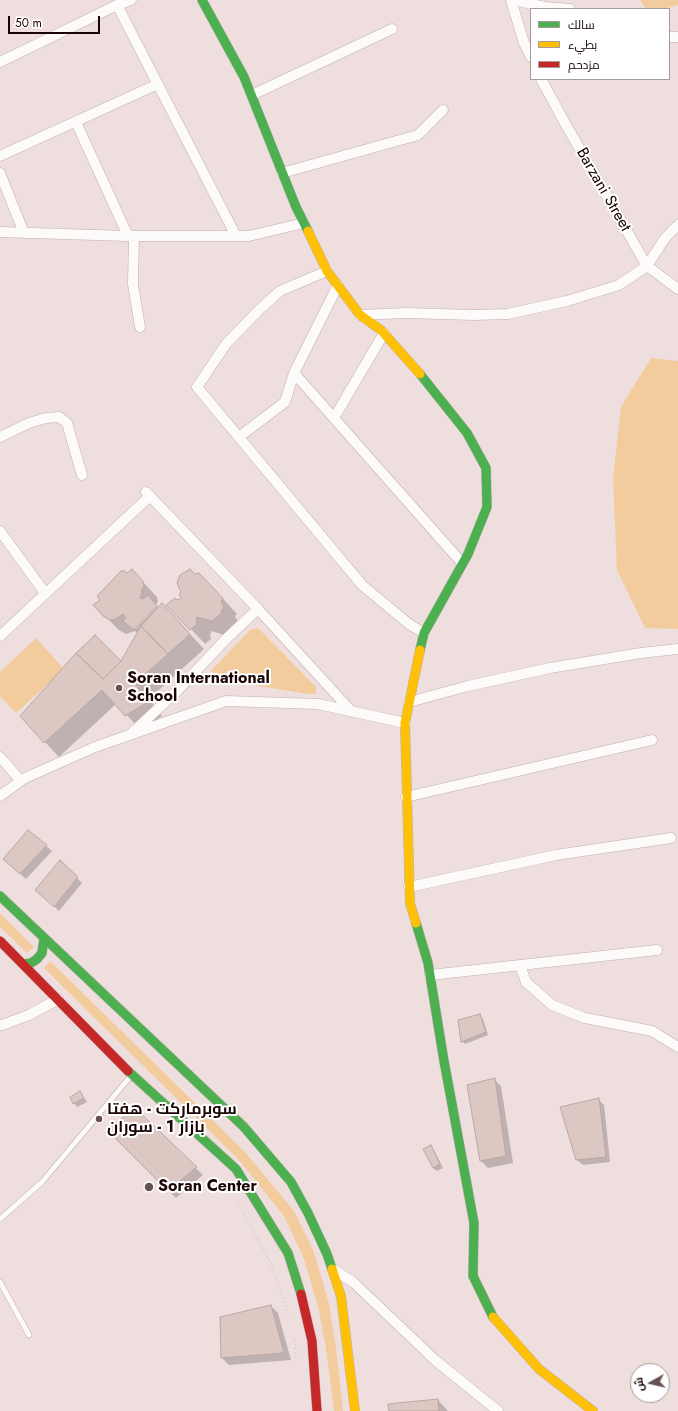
<!DOCTYPE html>
<html>
<head>
<meta charset="utf-8">
<style>
  body { margin:0 }
  #map { position:relative; width:678px; height:1411px; overflow:hidden; background:#efdede; font-family:Jost,Cairo,sans-serif }
  canvas { display:block }
  .legend { position:absolute; left:530px; top:8px; width:140px; height:72px; box-sizing:border-box; background:#fff; border:1px solid #a49b9b; margin:0; padding:5px 7px; list-style:none; font-size:12px; color:#1b0406 }
  .legend li { display:flex; align-items:center; gap:8px; height:20px }
  .legend b { width:20px; border:1px solid #a49b9b }
  .north { position:absolute; left:630px; top:1363px; width:40px; height:40px; box-sizing:border-box; background:#fff; border:1px solid #a49b9b; border-radius:50%; rotate:262deg; font-size:11px; font-weight:700; line-height:16px; text-align:center; color:#1b0406 }
  .north::after { content:''; display:block; margin:auto; width:14px; height:18px; background:#655052; clip-path:polygon(50% 0,100% 100%,50% 72%,0 100%) }
  .scale { position:absolute; left:8px; top:16px; width:92px; height:18px; box-sizing:border-box; border:2px solid #1b0406; border-top:0; padding-left:5px; font-size:12px; line-height:14px; white-space:nowrap; color:#1b0406; -webkit-text-stroke:3px #fff; paint-order:stroke }
</style>
</head>
<body>
<div id="map">
<canvas width="678" height="1411"></canvas>
<ul class="legend">
<li><b style="height:5px;background:#4caf50"></b>سالك</li>
<li><b style="height:5px;background:#ffc107"></b>بطيء</li>
<li><b style="height:5px;background:#c62828"></b>مزدحم</li>
</ul>
<div class="north">ش</div>
<div class="scale">50 m</div>
</div>
<script>
const ctx = document.querySelector('canvas').getContext('2d');
ctx.lineJoin = 'round';
function fill(path, color) { ctx.fillStyle = color; ctx.fill(path, 'evenodd'); }
const poly = rows => new Path2D(rows.map(r => 'M' + r).join(''));
function strokePath(path, color, width, dash) { ctx.strokeStyle = color; ctx.lineWidth = width; ctx.lineCap = dash ? 'butt' : 'round'; ctx.setLineDash(dash || []); ctx.stroke(path); }
function label(font, color, halo, rows, align = 'center') {
  ctx.font = font + ' Jost,Cairo,sans-serif'; ctx.lineWidth = 4; ctx.setLineDash([]); ctx.textBaseline = 'middle'; ctx.strokeStyle = halo; ctx.fillStyle = color; for (const [text, x, y, turn = 0] of rows) {
    ctx.save(); ctx.translate(x, y); ctx.rotate((+turn || 0) * Math.PI / 180); ctx.textAlign = isNaN(turn) ? turn : align; if (halo) ctx.strokeText(text, 0, 0); ctx.fillText(text, 0, 0); ctx.restore();
  }
}
fill(poly([
  [640,0,678,0,678,5,664,9,646,9],
  [651,358,678,361,678,629,645,628,617,570,613,478,621,407],
  [258,628,316,687,316,694,308,694,222,680,211,671,250,630],
  [36,638,64,669,16,713,0,696,0,672],
  [0,913,34,947,27,953,0,927],
  [50,961,245,1152,294,1211,314,1252,329,1304,336,1348,343,1411,334,1411,326,1349,318,1306,303,1256,284,1216,238,1159,44,968]
]), '#f3cc9d');
fill(poly([
  [132,570,157,597,158,601,156,605,159,608,162,604,204,649,149,699,162,716,141,730,116,704,59,757,21,716,121,663,137,633,135,631,126,634,119,630,104,615,101,600],
  [156,606,157,607,136,629,135,628],
  [214,589,237,614,235,616,238,622,227,636,212,631,210,635,211,639,205,644,191,629,177,602],
  [28,831,52,851,26,879,4,859],
  [60,862,82,883,59,911,37,890],
  [480,1015,483,1019,488,1035,465,1044,462,1041],
  [494,1079,501,1086,513,1163,488,1168,481,1161],
  [80,1092,87,1102,77,1107,71,1097],
  [599,1100,604,1105,610,1162,583,1165,577,1160],
  [135,1110,203,1175,176,1198,109,1130],
  [430,1147,434,1150,443,1168,437,1171,433,1168],
  [271,1306,278,1313,291,1360,229,1365,222,1358],
  [438,1400,448,1411,390,1411]
]), '#0003');
const building = poly([
  [132,569,143,581,144,586,141,592,142,593,140,598,143,599,148,595,157,606,134,630,123,621,126,618,123,614,116,619,110,620,103,616,93,605,100,600,97,596,122,570,127,573,132,569],
  [190,569,195,574,199,573,223,598,221,601,224,607,221,611,222,613,212,621,197,617,196,620,197,624,190,630,166,605,175,598,177,600,182,598,179,595,181,592,177,583,180,575,190,569],
  [162,603,190,634,168,654,141,626,162,603],
  [141,626,168,654,135,683,148,702,125,716,102,690,44,743,20,716,76,653,103,679,121,661,141,626],
  [95,635,121,661,103,679,76,653,95,635],
  [28,830,47,845,20,874,3,859,28,830],
  [60,860,78,877,54,907,35,890,60,860],
  [480,1014,486,1032,461,1042,458,1020,480,1014],
  [495,1078,506,1156,480,1161,467,1085,495,1078],
  [80,1091,84,1098,73,1104,70,1097,80,1091],
  [599,1098,606,1157,576,1160,560,1107,599,1098],
  [135,1108,197,1167,168,1191,107,1130,135,1108],
  [431,1145,440,1164,433,1168,423,1149,431,1145],
  [271,1305,284,1353,221,1358,220,1317,271,1305],
  [438,1399,439,1411,389,1411,388,1404,438,1399]
]);
fill(building, '#ddc7c3');
strokePath(building, '#baa6a3', 1);
const lane = poly([
  [0,1219,42,1182,130,1077],
  [0,1282,29,1335]
]);
const street = poly([
  [511,0,524,43,531,57],
  [514,0,545,7,570,9],
  [117,5,236,236],
  [669,37,678,37],
  [0,62,117,5,131,0],
  [541,79,566,125,647,266,678,289],
  [252,95,392,29],
  [76,122,128,236],
  [0,156,158,84],
  [0,173,24,233],
  [282,173,418,135,443,110],
  [0,232,128,236,249,236,304,223],
  [134,236,133,284,140,327],
  [327,271,280,291,259,310,226,344,197,387,362,585,409,624,424,633],
  [360,315,407,313,473,315,508,314,567,301,619,285,647,266,665,238,678,225],
  [294,373,462,563],
  [334,418,384,333],
  [0,437,29,423,46,418,59,417,67,423,82,475],
  [239,437,285,402,294,373,338,285],
  [146,492,258,609,352,712],
  [0,531,45,593],
  [0,636,150,496],
  [409,702,468,686,550,668,641,653,678,649],
  [132,733,177,691,227,638,258,609],
  [0,757,21,781],
  [0,796,25,778,95,747,226,701,318,704,405,723],
  [406,797,652,740],
  [409,887,556,855,671,838],
  [520,965,526,982,552,1005,585,1018,652,1031,678,1047],
  [430,975,657,950],
  [0,1025,2,1025,29,1015,58,999],
  [333,1269,353,1282,435,1360,498,1411]
]);
const fast = poly([
  [202,0,244,77,296,207,308,231],
  [420,650,424,633,468,554,487,507,486,468,467,433,420,374],
  [0,896,244,1127,291,1182,308,1213,327,1254,332,1269],
  [416,923,428,963,444,1061,474,1223,473,1276,493,1317],
  [24,964,31,963,37,959,42,953,44,938],
  [128,1071,236,1169,288,1253,301,1294]
]);
const slow = poly([
  [308,231,327,271,360,315,381,330,420,374],
  [416,923,410,903,405,723,420,650],
  [332,1269,341,1296,355,1411],
  [493,1317,539,1369,593,1411]
]);
const jam = poly([
  [0,941,128,1071],
  [301,1294,312,1341,317,1411]
]);
strokePath(lane, '#c3aeaf', 6);
strokePath(street, '#c3aeaf', 11);
strokePath(fast, '#c3aeaf', 10);
strokePath(slow, '#c3aeaf', 10);
strokePath(jam, '#c3aeaf', 10);
strokePath(poly([
  [238,1204,270,1262,288,1314],
  [295,1340,296,1359]
]), '#d2cdcd', 2, [1, 3]);
strokePath(lane, '#fdfafa', 5);
strokePath(street, '#fdfafa', 10);
strokePath(fast, '#4caf50', 9);
strokePath(slow, '#ffc107', 9);
strokePath(jam, '#c62828', 9);
for (const [x, y, r, color] of [
  [119,688,4,"#655052"],
  [99,1119,4,"#655052"],
  [149,1187,5,"#655052"]
]) { const dot = new Path2D(); dot.arc(x, y, r, 0, 2 * Math.PI); ctx.fillStyle = color; ctx.fill(dot); strokePath(dot, '#fff', 1.5); }
label('16px', '#1b0406', '#fff', [
  ["Barzani Street",603,190,60]
]);
label('bold 16px', '#1b0406', '#fff', [
  ["Soran International",127,679],
  ["School",127,697],
  ["سوبرماركت - هفتا",107,1110],
  ["بازار 1 - سوران",107,1128],
  ["Soran Center",158,1187]
], 'left');
</script>
</body>
</html>
